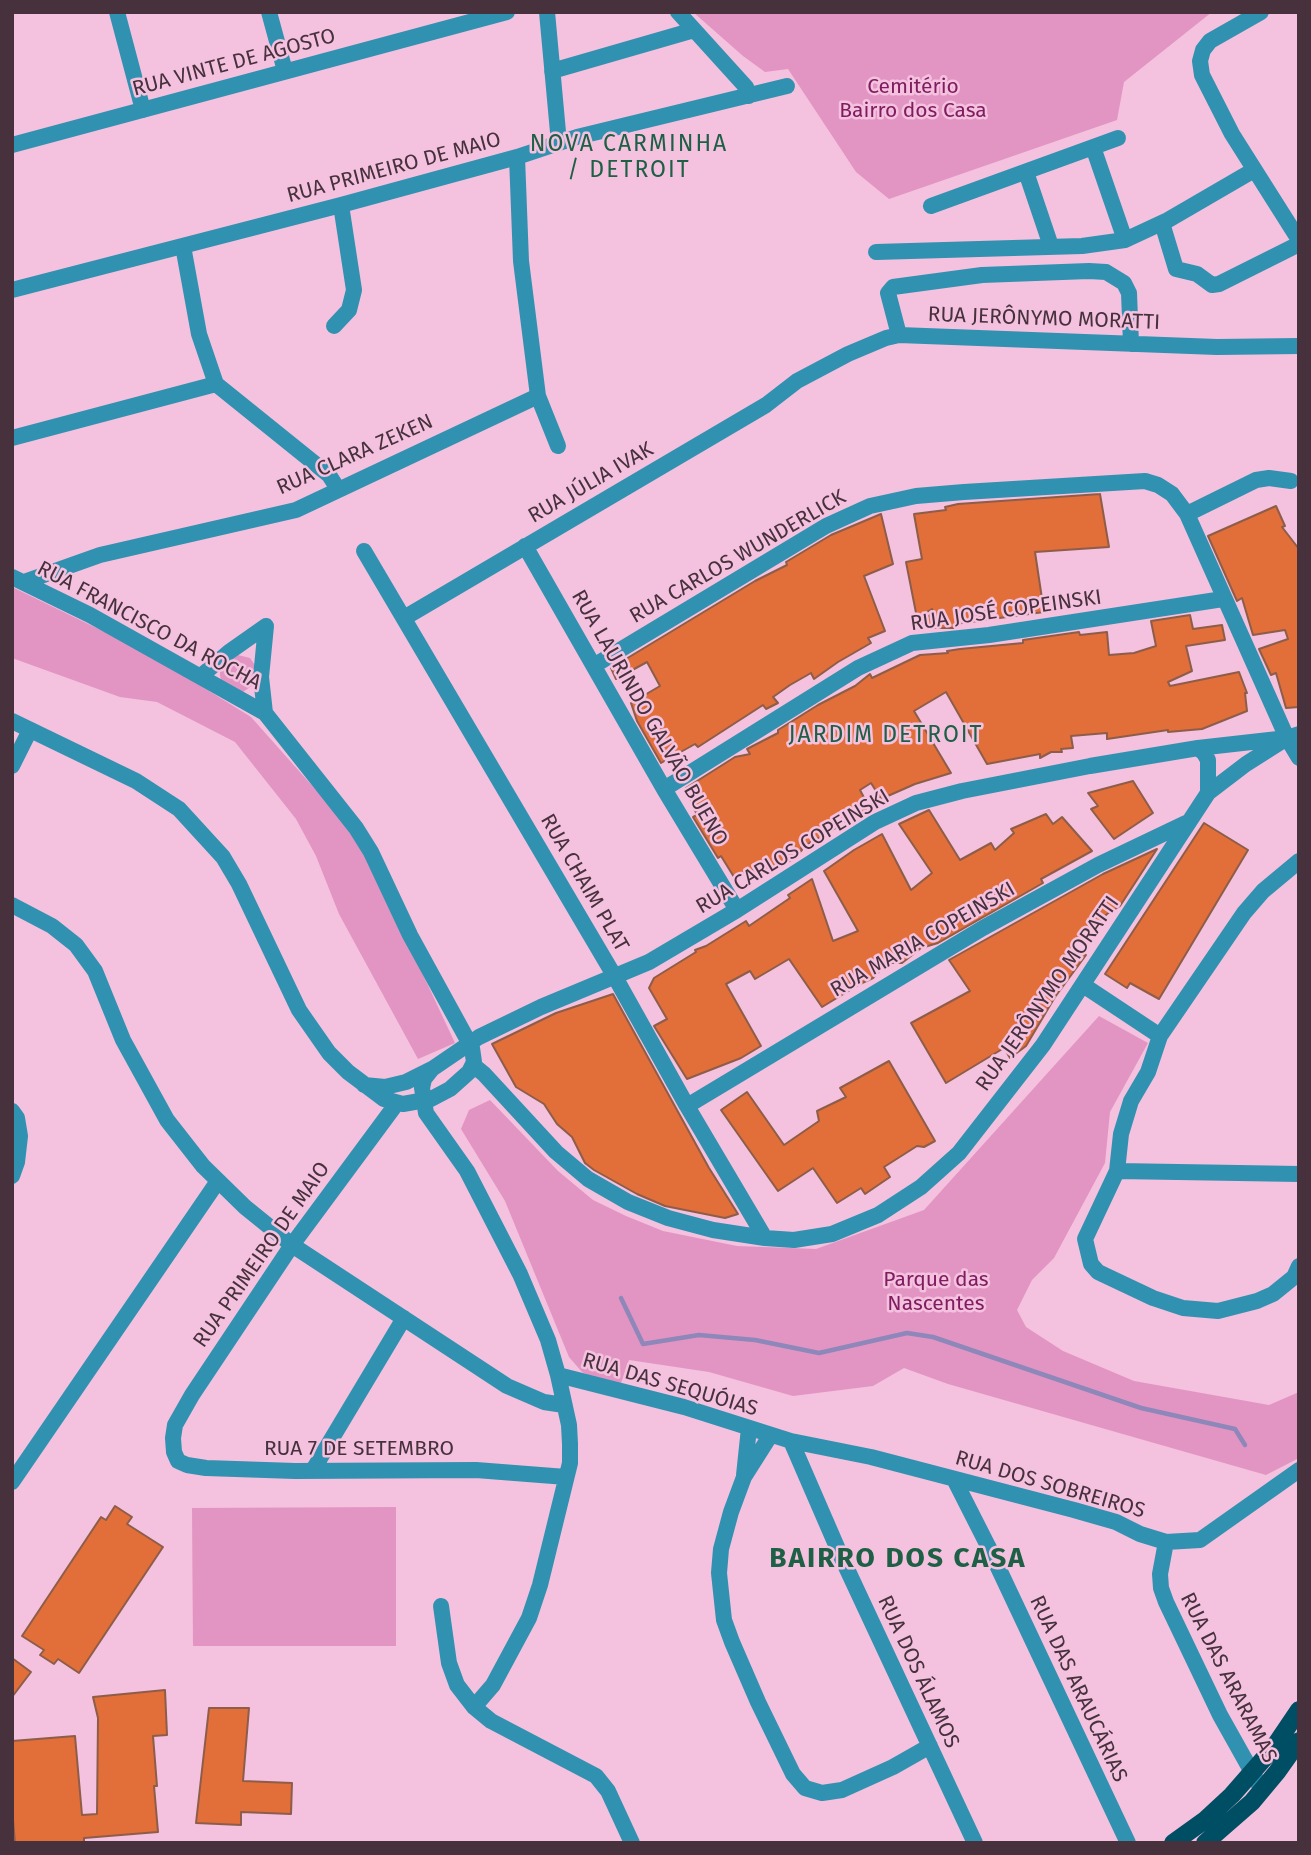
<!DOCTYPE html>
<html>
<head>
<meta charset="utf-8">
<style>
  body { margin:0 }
  #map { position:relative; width:1311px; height:1855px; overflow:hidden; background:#f4c1de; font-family:"Fira Sans",sans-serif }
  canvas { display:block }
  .frame { position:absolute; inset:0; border:14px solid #46313d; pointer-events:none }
</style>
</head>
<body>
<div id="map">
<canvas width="1311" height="1855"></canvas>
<div class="frame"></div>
</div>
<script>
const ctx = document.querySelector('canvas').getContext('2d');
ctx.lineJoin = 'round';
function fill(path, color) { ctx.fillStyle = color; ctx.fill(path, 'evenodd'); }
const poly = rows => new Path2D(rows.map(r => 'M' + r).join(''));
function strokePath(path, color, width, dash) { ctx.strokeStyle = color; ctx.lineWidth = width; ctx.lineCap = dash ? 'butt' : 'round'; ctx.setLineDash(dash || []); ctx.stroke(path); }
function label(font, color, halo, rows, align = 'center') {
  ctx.font = font + ' "Fira Sans",sans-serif'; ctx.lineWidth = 5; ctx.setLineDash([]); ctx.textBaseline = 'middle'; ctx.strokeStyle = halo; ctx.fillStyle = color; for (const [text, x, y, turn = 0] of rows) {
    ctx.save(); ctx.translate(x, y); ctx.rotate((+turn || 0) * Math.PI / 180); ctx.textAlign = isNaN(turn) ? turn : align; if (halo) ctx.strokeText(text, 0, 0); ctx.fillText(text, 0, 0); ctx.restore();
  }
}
fill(poly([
  [693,12,1212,12,1124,82,1117,120,889,199,856,172,788,69,765,72,743,56],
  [12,587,113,636,193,681,251,717,339,816,374,870,455,1043,418,1059,339,914,316,856,296,819,235,742,157,702,120,697,12,658],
  [238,655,250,658,257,668,256,680,253,685,243,692,221,681,220,675,220,669],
  [1099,1016,1148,1043,1110,1112,1105,1163,1054,1258,1032,1280,1017,1310,1026,1327,1063,1351,1134,1381,1269,1405,1299,1392,1299,1458,1266,1475,948,1384,904,1368,873,1386,793,1396,709,1372,629,1360,621,1383,594,1378,582,1372,569,1357,505,1201,461,1129,469,1110,490,1100,558,1171,593,1200,626,1216,663,1231,737,1246,816,1249,924,1210],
  [396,1507,396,1646,193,1646,192,1508]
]), '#e295c3');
strokePath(poly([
  [621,1298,643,1344,699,1335,755,1340,819,1353,907,1333,933,1337,1141,1408,1235,1429,1245,1445]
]), '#8d87ba', 4.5);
const building = poly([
  [1100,494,1109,547,1035,552,1044,612,955,624,955,628,916,628,933,612,932,609,917,618,906,562,922,559,914,514,946,510,945,507,958,504,1100,494],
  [1276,506,1285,526,1282,527,1299,549,1299,707,1286,708,1276,673,1271,675,1259,649,1288,639,1285,630,1253,635,1242,598,1237,601,1208,536,1276,506],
  [881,514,893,564,864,576,885,631,868,638,871,643,838,662,814,679,811,673,790,685,773,697,778,703,766,709,763,705,698,747,695,744,661,763,637,721,631,703,660,686,647,662,616,679,611,668,755,581,787,565,786,562,831,535,881,514],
  [1190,615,1193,629,1222,625,1225,640,1186,646,1192,671,1168,682,1170,686,1239,672,1247,693,1245,693,1247,711,1202,729,1168,732,1168,730,1107,739,1107,733,1071,736,1073,748,1061,749,1062,752,1051,752,1040,758,1040,754,987,764,946,692,914,711,951,773,915,784,881,799,871,783,860,790,869,807,831,831,820,841,818,838,801,848,802,850,793,859,757,877,752,870,734,877,721,856,718,858,693,817,697,815,686,788,735,757,750,754,747,749,778,733,778,730,818,705,855,686,870,674,872,678,920,655,948,653,947,651,960,649,1023,643,1023,640,1079,632,1080,635,1107,632,1109,655,1134,653,1156,646,1151,621,1190,615],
  [1133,781,1153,813,1114,839,1091,809,1098,806,1088,793,1133,781],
  [929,810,960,860,991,843,995,850,1014,833,1011,829,1046,814,1053,824,1062,817,1092,851,1041,879,1043,883,938,943,921,948,902,963,887,963,873,978,860,984,822,1007,789,959,755,979,750,971,726,984,761,1046,741,1058,687,1079,654,1026,667,1019,649,988,654,978,696,952,695,950,706,946,746,921,749,926,790,898,788,895,812,879,833,941,858,931,824,871,854,850,882,834,911,890,932,873,899,824,929,810],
  [1204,823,1248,850,1159,999,1130,983,1127,988,1105,974,1204,823],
  [1157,849,1120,906,1107,914,1081,940,1072,945,1086,955,1055,997,1026,1046,1010,1058,1004,1048,946,1083,911,1023,970,991,949,960,1103,874,1157,849],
  [613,994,709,1168,738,1214,725,1218,665,1206,637,1194,594,1170,585,1163,572,1137,557,1124,544,1104,516,1087,492,1044,556,1013,613,994],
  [889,1061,935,1141,924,1147,917,1146,884,1167,890,1177,865,1194,861,1188,837,1203,813,1168,778,1191,721,1110,747,1092,784,1145,819,1121,817,1111,846,1097,840,1088,889,1061],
  [115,1506,132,1517,127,1524,163,1547,79,1673,58,1659,54,1664,40,1655,44,1650,22,1636,101,1517,106,1520,115,1506],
  [12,1658,31,1672,12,1697,12,1658],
  [165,1690,167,1735,153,1736,157,1786,154,1786,158,1832,84,1838,84,1843,15,1843,12,1808,12,1741,75,1736,82,1815,97,1814,98,1718,93,1697,165,1690],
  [209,1708,249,1708,243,1781,292,1783,291,1814,241,1812,241,1825,196,1823,209,1708]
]);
fill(building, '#e26e39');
strokePath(building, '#8d5d49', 2);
strokePath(poly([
  [117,12,143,110],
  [269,12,285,71],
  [547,12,559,143],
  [678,12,746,87,749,96],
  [1261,12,1210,41,1203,50,1200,61,1202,75,1232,134,1299,240],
  [552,71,694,30],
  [12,145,507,12],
  [1093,147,1125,240],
  [517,157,521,261,538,396,558,446],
  [1026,172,1051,246],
  [931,206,1118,138],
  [1162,223,1176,269,1197,274,1212,285,1219,284,1299,244],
  [183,246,199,334,216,384,329,475,338,489],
  [876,252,1082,246,1125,240,1168,220,1254,170],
  [12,290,341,205,517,157,577,137,787,86],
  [334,326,349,310,354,290,341,205],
  [899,335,888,293,893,287,982,275,1089,271,1106,272,1124,283,1129,293,1131,344],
  [12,438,216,384],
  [1187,514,1256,480,1269,478,1291,481],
  [525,546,664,789,737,910],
  [364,551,615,977,687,1106,765,1238],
  [12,577,90,615,265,713],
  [24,582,100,555,296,510,538,396],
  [404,618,766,405,797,381,848,354,886,338,899,335,1217,347,1299,346],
  [595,665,826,526,870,506,916,496,964,492,1145,481,1158,485,1172,494,1187,514,1287,738,1299,758],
  [201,676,229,652,266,626],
  [12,721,136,781,179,809,223,857,239,884,299,1010,329,1053,348,1072,384,1099,403,1104,431,1099,450,1089,469,1072,474,1062,472,1048,410,935,371,852,356,828,265,713,261,677,266,626],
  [12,766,30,730],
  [664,789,858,668,912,643,989,635,1223,599],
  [1208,793,1246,764,1287,738,1299,734],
  [1299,861,1263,891,1244,913,1160,1036,1148,1072,1131,1101,1121,1134,1117,1171,1085,1239,1091,1264,1098,1272,1153,1298,1183,1308,1218,1311,1257,1301,1273,1294,1294,1277,1299,1266],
  [12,905,52,926,76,945,95,971,123,1040,167,1120,203,1166,245,1207,292,1245,507,1386,544,1402,564,1405],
  [1083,985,1160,1036],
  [473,1065,484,1074,556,1152,588,1179,628,1202,668,1218,713,1230,765,1238,794,1240,832,1234,878,1215,921,1187,959,1153,1043,1045,1208,793,1208,760,1204,753,1198,748],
  [432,1069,424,1079,422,1088,426,1113,467,1171,520,1274,548,1340,558,1375,569,1425,570,1444,570,1463,540,1585,529,1618,493,1685,474,1707],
  [364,1085,385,1087,406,1082,432,1069,479,1037,541,1007,649,962,737,910,875,822,916,803,962,791,1090,766,1198,748,1287,738],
  [397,1103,292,1245,192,1395,175,1425,173,1438,174,1452,178,1461,187,1465,206,1468,295,1471,476,1470,566,1477],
  [687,1106,983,928,1098,865,1186,823],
  [12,1111,17,1118,20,1136,17,1162,12,1176],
  [1117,1171,1299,1174],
  [558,1375,684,1407,791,1441,871,1457,1074,1510,1116,1522,1140,1534,1166,1542,1200,1540,1299,1470],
  [770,1436,744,1477,731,1512,721,1549,719,1573,724,1620,732,1642,758,1702,793,1774,805,1788,822,1793,842,1790,893,1767,930,1746],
  [791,1441,840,1554,975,1843],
  [313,1470,404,1318],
  [744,1475,749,1428],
  [954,1479,988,1546,1128,1843],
  [12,1482,218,1181],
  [1166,1542,1160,1574,1161,1588,1166,1602,1220,1715,1262,1790],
  [441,1606,449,1663,457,1685,474,1707,491,1721,596,1776,608,1791,632,1843]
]), '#3191b0', 16);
strokePath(poly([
  [1173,1843,1205,1820,1232,1795,1274,1747,1299,1710],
  [1205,1843,1252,1802,1277,1772,1299,1741]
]), '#004e63', 18);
label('21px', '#46313d', '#f4c1de', [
  ["RUA VINTE DE AGOSTO",234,63,-15],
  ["RUA PRIMEIRO DE MAIO",394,168,-15],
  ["RUA JERÔNYMO MORATTI",1044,319,2],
  ["RUA CLARA ZEKEN",355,455,-24],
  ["RUA JÚLIA IVAK",591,483,-30],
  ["RUA CARLOS WUNDERLICK",738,557,-30],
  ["RUA JOSÉ COPEINSKI",1006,611,-8],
  ["RUA FRANCISCO DA ROCHA",149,626,28],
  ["RUA LAURINDO GALVÃO BUENO",649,718,60],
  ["RUA CARLOS COPEINSKI",793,852,-31],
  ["RUA CHAIM PLAT",584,883,60],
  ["RUA MARIA COPEINSKI",923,940,-30],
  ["RUA JERÔNYMO MORATTI",1048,994,-55],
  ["RUA PRIMEIRO DE MAIO",262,1255,-55],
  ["RUA DAS SEQUÓIAS",670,1385,16],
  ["RUA 7 DE SETEMBRO",359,1449],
  ["RUA DOS SOBREIROS",1050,1485,16],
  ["RUA DOS ÁLAMOS",918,1672,65],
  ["RUA DAS ARARAMAS",1228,1678,63],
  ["RUA DAS ARAUCÁRIAS",1078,1689,65]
]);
label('21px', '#801d61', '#f4c1de', [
  ["Cemitério",913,87],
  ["Bairro dos Casa",913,111],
  ["Parque das",936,1280],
  ["Nascentes",936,1304]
]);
ctx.letterSpacing = '2px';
label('23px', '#1d6045', '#f4c1de', [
  ["NOVA CARMINHA",629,145],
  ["/ DETROIT",629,171],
  ["JARDIM DETROIT",886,736]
]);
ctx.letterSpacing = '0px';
ctx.letterSpacing = '2px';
label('bold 28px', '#1d6045', '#f4c1de', [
  ["BAIRRO DOS CASA",898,1559]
]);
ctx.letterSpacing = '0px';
</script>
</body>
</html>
